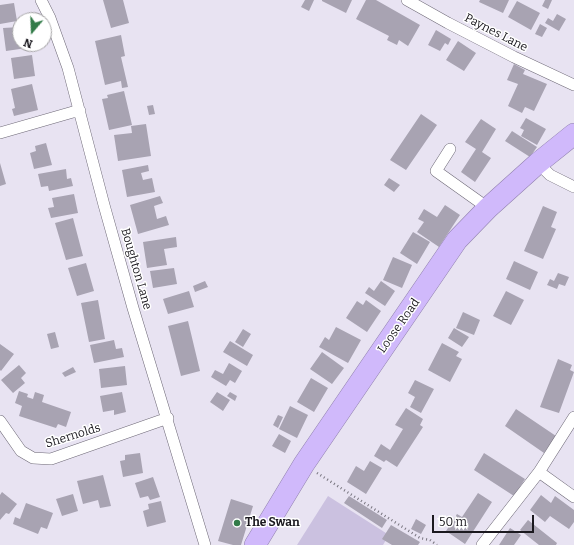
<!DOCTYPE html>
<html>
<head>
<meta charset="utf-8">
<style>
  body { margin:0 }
  #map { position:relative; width:574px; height:545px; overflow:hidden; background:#e8e3f2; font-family:Bitter,serif }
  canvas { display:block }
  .north { position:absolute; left:12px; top:12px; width:40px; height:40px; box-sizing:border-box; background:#fff; border:1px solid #a4a3a5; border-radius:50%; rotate:199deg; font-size:11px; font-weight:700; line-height:16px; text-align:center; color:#1b191f }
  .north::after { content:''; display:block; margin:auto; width:14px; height:18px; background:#327b48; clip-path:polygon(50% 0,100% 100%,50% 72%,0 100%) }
  .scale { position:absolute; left:432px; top:515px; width:102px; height:18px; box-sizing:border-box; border:2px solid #1b191f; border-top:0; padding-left:5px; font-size:12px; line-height:14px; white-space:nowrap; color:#1b191f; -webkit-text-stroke:3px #fff; paint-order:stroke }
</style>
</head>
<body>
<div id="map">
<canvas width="574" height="545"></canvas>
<div class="north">N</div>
<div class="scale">50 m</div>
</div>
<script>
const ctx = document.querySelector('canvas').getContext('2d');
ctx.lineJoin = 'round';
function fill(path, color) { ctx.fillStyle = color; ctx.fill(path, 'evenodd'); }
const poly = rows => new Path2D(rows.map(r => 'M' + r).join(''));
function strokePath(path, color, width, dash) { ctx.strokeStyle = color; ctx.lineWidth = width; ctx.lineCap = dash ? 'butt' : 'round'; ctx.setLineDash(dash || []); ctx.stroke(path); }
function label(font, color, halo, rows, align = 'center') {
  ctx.font = font + ' Bitter,serif'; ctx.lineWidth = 3; ctx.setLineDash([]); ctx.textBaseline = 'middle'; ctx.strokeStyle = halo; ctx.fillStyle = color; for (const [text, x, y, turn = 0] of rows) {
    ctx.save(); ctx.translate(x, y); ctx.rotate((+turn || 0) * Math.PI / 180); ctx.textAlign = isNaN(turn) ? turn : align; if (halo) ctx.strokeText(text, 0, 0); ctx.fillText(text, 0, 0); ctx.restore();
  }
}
fill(poly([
  [328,496,389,535,383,545,297,545]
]), '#cbc1e0');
fill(poly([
  [103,0,123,0,129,23,111,28],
  [305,0,314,0,309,11,301,7],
  [322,0,352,0,346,13,322,1],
  [366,0,376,0,420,25,408,46,399,40,397,45,387,40,389,36,356,19],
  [480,0,509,0,503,13,479,2],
  [545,0,552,0,548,9,542,6],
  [517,1,540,13,531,30,508,17],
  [14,3,17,21,0,24,0,5],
  [557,14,566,19,559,31,545,23,548,18,553,21],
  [540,24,547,28,542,37,535,34],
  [20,27,20,44,27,44,27,48,6,51,3,28],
  [436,30,451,39,448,45,445,43,440,51,428,45],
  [121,35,125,56,121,57,128,87,122,88,121,81,105,85,95,41],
  [458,41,476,53,464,71,446,60],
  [32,55,35,76,14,79,11,58],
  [514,64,525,70,523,74,547,84,534,111,525,107,522,113,508,106,518,84,507,80],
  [32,84,38,110,14,116,12,109,15,108,11,89],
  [124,91,132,125,109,130,102,99,108,98,107,95],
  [153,105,155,114,149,115,147,106],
  [421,114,437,125,406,170,390,160],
  [526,118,546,129,537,145,521,136,524,130,520,128],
  [481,119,496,129,482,152,491,158,475,182,461,172,476,149,465,142],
  [146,124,151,156,118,161,114,135,132,133,131,126],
  [512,131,537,147,530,157,505,141],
  [46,143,52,165,34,169,30,153,36,151,35,146],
  [0,163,6,184,0,186],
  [148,165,149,171,141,173,143,180,152,178,155,192,127,197,122,170],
  [66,169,67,179,71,178,73,186,49,191,48,186,41,187,38,174],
  [389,178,400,185,394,192,384,185],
  [74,194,78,213,51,218,48,208,54,207,52,198],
  [160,196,163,203,154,206,157,219,166,216,169,225,138,234,130,205],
  [445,205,460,215,439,247,417,232,424,222,418,219,424,209,437,217],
  [543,206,557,212,551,227,556,229,543,259,524,251],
  [73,218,83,256,66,260,55,223],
  [413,232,430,242,417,264,400,253],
  [176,237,177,247,164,249,167,265,147,268,143,242],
  [393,257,412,265,402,288,383,280],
  [514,261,538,272,530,290,506,279],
  [86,263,94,291,77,296,68,268],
  [174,268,177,284,153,288,150,271],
  [558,273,569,277,565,286,559,284,557,289,547,285,550,279,554,281],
  [205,281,208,287,195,292,193,286],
  [381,281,395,291,385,306,365,293,369,287,374,291],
  [189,291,194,307,168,314,163,299],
  [506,291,524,300,511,325,493,316],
  [98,300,105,339,89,342,81,303],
  [366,300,381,311,367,332,346,318,357,301,363,305],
  [463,312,480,320,474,335,456,328],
  [188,321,200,371,181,376,168,326],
  [336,327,361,340,348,363,319,347,325,337,329,340],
  [454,328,469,337,462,347,448,338],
  [243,329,251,334,243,347,235,342],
  [55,332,59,347,51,349,47,334],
  [114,340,116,349,122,348,124,357,94,363,90,345],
  [230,341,253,355,247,366,223,352],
  [442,343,459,352,456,356,462,359,450,382,428,370],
  [0,344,14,354,1,371,0,370],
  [322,352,344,368,332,384,310,369],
  [558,359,572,365,570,370,574,372,559,413,540,407],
  [229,363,242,371,235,383,230,380,226,386,211,377,215,370,223,374],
  [19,365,26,373,21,378,25,383,13,393,1,380],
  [125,366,127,385,101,388,99,369],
  [73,367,76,372,65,377,62,373],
  [311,378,328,388,314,412,297,402],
  [415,380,434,389,421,413,410,407,415,397,408,393],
  [19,391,28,394,27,397,33,399,35,392,44,395,42,402,71,412,66,427,58,424,56,428,19,416,22,406,15,403],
  [122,392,126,412,114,415,114,410,103,412,100,396],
  [217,392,230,400,223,411,210,402],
  [230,392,237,396,235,401,227,396],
  [290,406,308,415,297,438,279,429],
  [406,408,423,419,420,425,423,427,397,467,386,460,384,462,374,456,381,444,390,450,403,429,395,425],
  [516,409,556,436,544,453,505,426],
  [278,415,283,417,278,428,273,425],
  [279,434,291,441,285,453,272,446],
  [140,453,143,473,123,477,120,461,125,460,125,455],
  [484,453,525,479,514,496,474,470],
  [370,461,382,468,366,494,347,482,356,466,364,471],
  [103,475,111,506,100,508,98,500,83,504,77,481],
  [153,477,160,497,150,500,148,496,140,498,135,483],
  [2,492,17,504,9,514,6,513,0,520,0,495],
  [478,493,492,502,465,544,446,531,457,514,462,517],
  [73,494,78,511,62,516,56,499],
  [541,495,551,503,555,496,574,510,574,522,569,529,550,516,545,522,530,510],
  [349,496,387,520,382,528,344,503],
  [231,499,253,506,241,545,233,545,218,541],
  [161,501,166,522,147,527,143,511,149,509,148,504],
  [26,503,53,513,47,529,41,527,38,534,13,524,15,517,20,519],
  [416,519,426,525,421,534,411,529],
  [528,520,557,543,556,545,539,545,520,530],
  [391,525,420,542,418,545,392,545,382,539],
  [510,528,521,535,514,545,499,545]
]), '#a8a3b2');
const street = poly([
  [41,0,50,18,68,68,104,205,133,308,205,545],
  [407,0,448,23,514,57,574,85],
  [0,133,73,112,80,111],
  [450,149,436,171,488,208],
  [538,163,550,175,574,187],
  [0,421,21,451,33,458,51,459,168,418],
  [539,472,574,497],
  [482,545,539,472,574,417]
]);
const highway = poly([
  [255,545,304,464,457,240,488,208,538,163,574,134]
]);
strokePath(street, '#6d6876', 12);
strokePath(highway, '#9181ae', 22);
strokePath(poly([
  [317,473,420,538,430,540,437,545]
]), '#797680', 2.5, [1, 3]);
strokePath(street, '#fff', 11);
strokePath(highway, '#d0b9fb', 21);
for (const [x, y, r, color] of [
  [237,523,4,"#327b48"]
]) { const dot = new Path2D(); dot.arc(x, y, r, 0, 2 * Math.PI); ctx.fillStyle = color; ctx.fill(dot); strokePath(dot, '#fff', 1.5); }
label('12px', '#1b191f', '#fff', [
  ["Paynes Lane",496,33,27],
  ["Boughton Lane",136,269,74],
  ["Loose Road",399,326,-55],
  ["Shernolds",73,436,-17]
]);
label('bold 12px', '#1b191f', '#fff', [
  ["The Swan",245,523]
], 'left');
</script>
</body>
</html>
